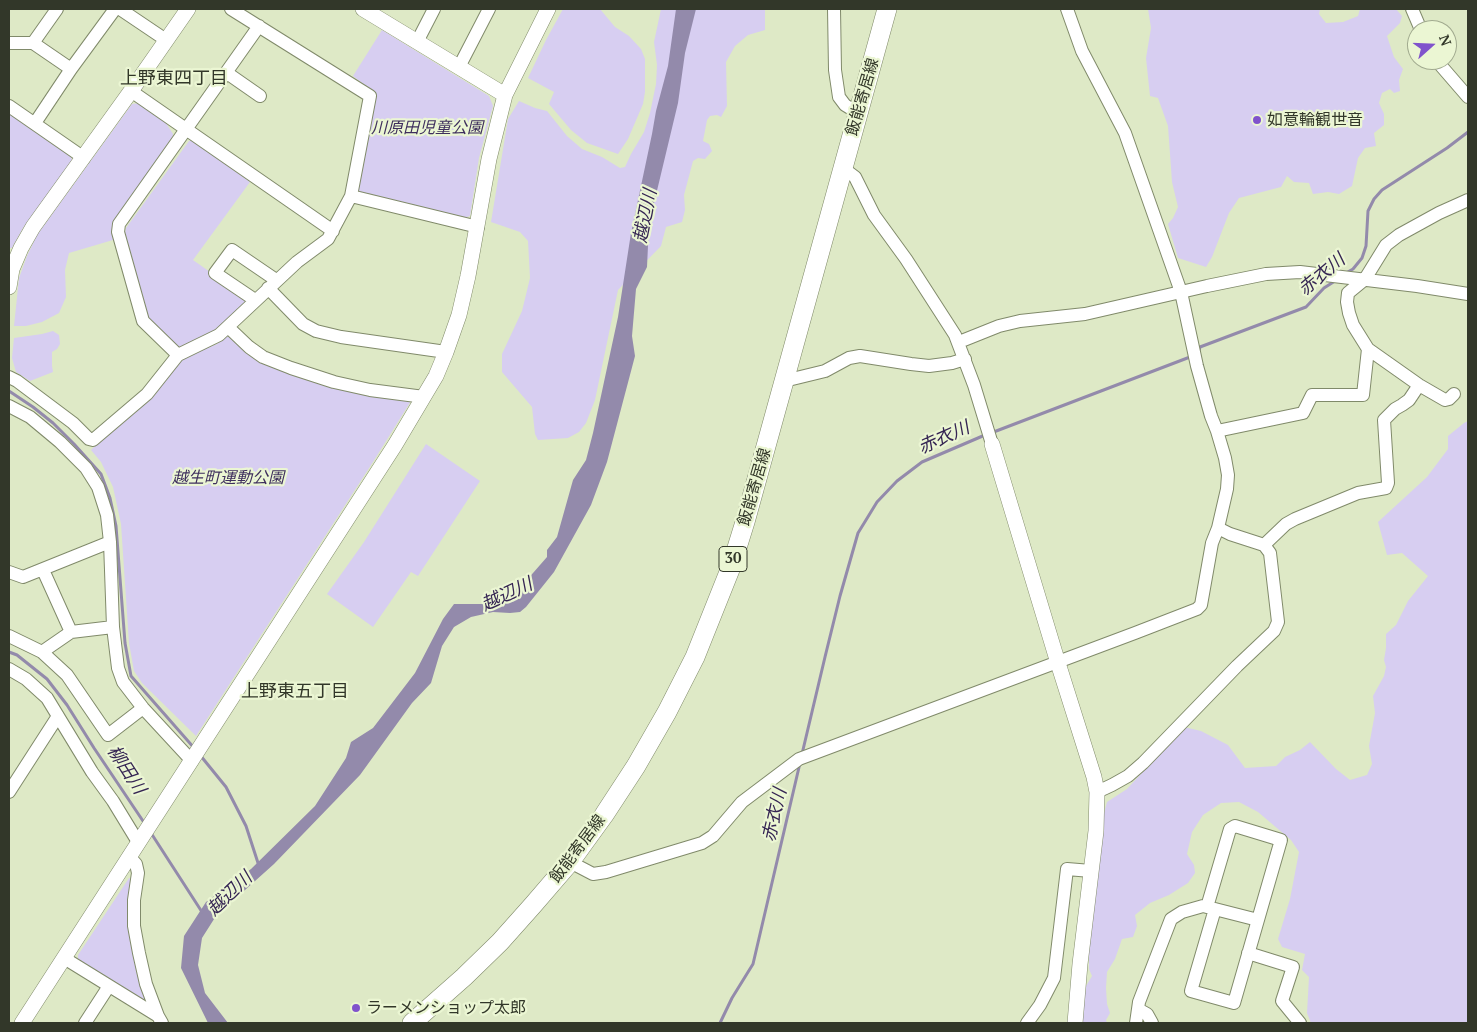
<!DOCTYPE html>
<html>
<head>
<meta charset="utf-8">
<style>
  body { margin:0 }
  #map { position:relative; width:1477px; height:1032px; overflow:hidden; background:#dee9c6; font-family:"PT Serif",serif }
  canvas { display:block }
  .frame { position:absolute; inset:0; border:10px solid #323729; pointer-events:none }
  .north { position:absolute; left:1407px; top:20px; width:50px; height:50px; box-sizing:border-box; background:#ebf6d3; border:1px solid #a1aa8f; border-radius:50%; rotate:70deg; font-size:14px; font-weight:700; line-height:20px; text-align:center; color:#323729 }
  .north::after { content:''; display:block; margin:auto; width:18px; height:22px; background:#8053cc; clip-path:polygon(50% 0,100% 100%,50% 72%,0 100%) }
</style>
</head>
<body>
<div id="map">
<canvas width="1477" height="1032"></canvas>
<div class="frame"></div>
<div class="north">N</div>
</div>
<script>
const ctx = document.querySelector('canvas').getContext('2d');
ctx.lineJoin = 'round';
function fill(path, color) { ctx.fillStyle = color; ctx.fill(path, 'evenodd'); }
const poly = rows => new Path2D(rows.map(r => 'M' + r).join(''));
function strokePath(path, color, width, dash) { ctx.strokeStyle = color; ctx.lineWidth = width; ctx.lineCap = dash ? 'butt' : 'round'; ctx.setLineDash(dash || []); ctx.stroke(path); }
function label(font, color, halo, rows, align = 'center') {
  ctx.font = font + ' "PT Serif","Noto Sans JP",serif'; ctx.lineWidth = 4.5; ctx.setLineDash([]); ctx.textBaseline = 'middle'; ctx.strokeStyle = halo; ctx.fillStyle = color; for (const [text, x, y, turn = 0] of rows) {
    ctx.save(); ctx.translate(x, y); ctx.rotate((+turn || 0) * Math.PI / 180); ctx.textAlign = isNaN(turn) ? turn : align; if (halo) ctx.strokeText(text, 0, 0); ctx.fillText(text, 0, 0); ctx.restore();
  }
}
fill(poly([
  [563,9,600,9,615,27,629,36,641,49,645,59,645,92,643,104,628,139,618,154,587,143,571,130,549,104,554,92,528,78,546,40],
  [661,9,767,9,765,10,765,30,748,35,735,46,726,62,727,106,721,117,717,115,710,116,707,120,703,141,709,144,712,151,705,159,698,158,693,161,684,195,685,210,682,222,666,227,661,246,618,290,595,400,586,423,579,432,568,438,538,440,535,434,532,407,502,372,502,354,522,311,530,278,528,241,520,232,491,222,508,119,519,101,535,108,547,111,567,136,582,149,602,157,620,168,625,167,631,154,644,132,650,113,656,84,657,65,654,42],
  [1148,9,1320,9,1319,14,1326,23,1343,22,1358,16,1360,9,1396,9,1402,16,1400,23,1387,36,1394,57,1403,69,1399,80,1400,91,1394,93,1390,89,1382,93,1379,103,1384,114,1384,125,1374,133,1376,146,1365,148,1358,158,1352,186,1339,194,1328,192,1313,194,1309,183,1294,182,1287,176,1281,187,1239,198,1229,213,1212,257,1206,267,1178,258,1168,224,1173,218,1178,207,1172,182,1168,126,1158,98,1150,96,1146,58,1151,28],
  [382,30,489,96,493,106,479,158,470,216,464,218,360,193,357,188,375,93,353,76],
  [140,103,164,120,173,134,172,142,113,225,112,232,113,240,69,253,65,270,66,297,59,313,42,322,26,326,14,326,19,278,27,256,37,235,132,104],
  [9,110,71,154,72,162,23,228,12,248,9,248],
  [193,140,250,182,193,260,247,298,245,304,214,333,182,347,177,348,149,321,125,233,126,228,189,141],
  [53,331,59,335,60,344,57,349,52,352,52,366,53,372,30,381,16,372,12,358,14,338,42,334],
  [224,335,229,337,246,352,411,401,373,462,196,736,142,683,134,671,129,643,121,524,113,487,101,462,91,450,108,433,116,429,147,401,182,358,217,344],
  [1468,421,1468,1023,1311,1023,1307,1013,1309,977,1302,970,1305,954,1282,947,1278,939,1290,899,1299,852,1291,840,1258,812,1239,802,1221,803,1203,815,1192,832,1187,854,1194,865,1195,873,1188,883,1169,895,1150,903,1135,915,1137,926,1133,937,1122,939,1115,959,1107,972,1106,988,1107,1004,1110,1013,1106,1020,1107,1023,1078,1023,1083,1005,1086,986,1092,976,1089,969,1089,942,1103,817,1107,802,1127,789,1184,727,1201,731,1228,745,1245,768,1276,766,1285,757,1300,750,1310,742,1336,769,1350,780,1367,775,1372,764,1369,746,1375,713,1373,696,1384,676,1386,667,1384,660,1386,648,1386,634,1396,625,1408,601,1428,576,1402,553,1387,555,1378,522,1427,477,1448,449,1448,436,1464,423],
  [426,444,480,481,418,576,411,572,373,627,327,594,364,542],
  [129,878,132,879,129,922,132,949,137,974,147,998,144,1002,78,960,78,955]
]), '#d7cef1');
fill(poly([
  [676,9,696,9,685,53,678,103,649,224,647,267,636,289,632,336,635,356,607,462,591,505,554,572,526,607,520,612,510,613,493,612,471,617,454,627,442,646,431,683,412,703,360,775,274,864,216,916,202,938,198,965,205,993,228,1023,208,1023,181,968,184,936,206,902,251,869,315,806,346,758,351,742,373,728,415,673,443,619,454,604,484,604,497,601,507,596,526,581,547,557,547,550,557,537,573,480,586,460,593,433,618,317,631,233,652,134,656,111,668,66]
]), '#938aab');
strokePath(poly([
  [1346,273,1353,269,1362,258,1366,246,1368,211,1374,199,1382,190,1447,148,1468,132],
  [1198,352,1199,351,1200,347,1306,307,1324,288,1335,281],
  [9,391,33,407,53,423,74,444,101,474,110,498,116,526,125,643,131,676,195,749],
  [991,433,1190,357],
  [9,652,17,655,47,679,67,705,94,748,145,824],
  [802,754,825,657,840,596,858,533,866,520,877,502,897,481,922,462,985,435],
  [200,755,226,787,246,826,259,866],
  [151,833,202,912],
  [720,1023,732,998,753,964,800,763]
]), '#938aab', 3);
const minor = poly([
  [120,9,166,40],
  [834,9,835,70,839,97,845,105,858,113],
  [1412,9,1421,30],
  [417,42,434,9],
  [9,43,33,43,71,69],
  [33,43,57,9],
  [1436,60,1468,97],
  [459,67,489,9],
  [227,73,260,96],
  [131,91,333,231],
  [9,106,84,158],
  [35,123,71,69,115,9],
  [843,168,855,177,874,215,906,259,955,335,974,385,992,444],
  [351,196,478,227],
  [268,288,303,324,316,331,341,337,446,352],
  [255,300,215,273,232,250,276,280],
  [228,327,249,347,263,357,291,368,334,382,370,390,424,397],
  [959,342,999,326,1020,321,1085,314,1207,286,1266,274,1300,272,1417,286,1468,294],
  [178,355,143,321,118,232,119,224,259,26],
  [9,377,17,381,73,423,89,439,93,440,147,394,178,355,219,335,297,262,328,239,351,196,370,96,231,9],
  [784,381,825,371,849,358,860,356,911,364,929,366,952,363,965,359],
  [1454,394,1449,399,1445,400,1419,385,1368,349,1353,325,1349,313,1347,302,1348,293,1365,279,1386,245,1399,235,1439,213,1468,200],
  [9,406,30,417,60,442,86,468,98,487,107,515,110,542,113,627,118,668,123,682,143,708,192,761],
  [1217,431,1303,413,1312,395,1363,395,1368,349],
  [1264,545,1286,524,1295,519,1358,493,1386,488,1388,483,1384,420,1395,409,1402,405,1409,400,1419,385],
  [43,570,71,632],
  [9,572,23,577,110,542],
  [9,636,42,652,67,675,108,735,143,708],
  [42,652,71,632,113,627],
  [9,669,26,679,47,698,92,772,113,801,138,842],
  [9,792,58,716],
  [1097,792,1112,785,1128,776,1143,763,1237,666,1274,631,1278,622,1270,553,1264,545,1230,534,1218,528],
  [129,856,136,864,138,873,134,900,134,926,139,953,146,984,158,1016,162,1023],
  [570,862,593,874,606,872,702,843,713,836,742,802,799,759,1135,633,1197,609,1201,605,1212,543,1218,528,1227,489,1228,475,1225,458,1217,431,1211,416,1197,366,1181,292,1125,133,1082,51,1067,9],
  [1207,907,1230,829,1235,826,1281,840,1234,1003,1191,991,1215,909],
  [1248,953,1293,967,1282,1001,1300,1023],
  [64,958,158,1016],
  [1138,1009,1147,1014,1152,1023],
  [85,1023,109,986],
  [1027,1023,1040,1005,1054,978,1067,869,1091,871],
  [1136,1023,1139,1002,1171,919,1182,912,1203,906,1258,920]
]);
const tertiary = poly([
  [363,9,505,95],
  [9,287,12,269,21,248,33,227,131,91,188,9],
  [992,444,1058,663,1094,777,1097,792,1096,831,1080,964,1075,1023],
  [22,1023,395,445,436,376,446,352,459,315,468,276,489,159,505,95,548,9]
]);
const primary = poly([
  [412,1023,464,977,500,942,533,905,570,862,604,815,636,766,667,712,695,657,731,567,745,522,887,9]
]);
strokePath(minor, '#808a6a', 14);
strokePath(tertiary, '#808a6a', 16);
strokePath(primary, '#808a6a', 20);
strokePath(minor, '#fff', 12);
strokePath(tertiary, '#fff', 15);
strokePath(primary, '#fff', 19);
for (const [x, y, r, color] of [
  [1257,120,5,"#8053cc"],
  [356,1008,5,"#8053cc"]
]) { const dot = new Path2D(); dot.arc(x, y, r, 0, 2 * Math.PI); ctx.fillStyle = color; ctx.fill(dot); strokePath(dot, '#ebf6d3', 2); }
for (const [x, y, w] of [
  [733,559,28]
]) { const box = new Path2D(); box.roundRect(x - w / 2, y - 12.5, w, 25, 4); ctx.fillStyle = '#ebf6d3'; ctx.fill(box); strokePath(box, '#323729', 1); }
label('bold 15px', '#323729', null, [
  ["30",733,559]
]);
label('16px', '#323729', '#ebf6d3', [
  ["飯能寄居線",863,97,-74],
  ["飯能寄居線",755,487,-74],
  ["飯能寄居線",578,849,-53]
]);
label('16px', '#323729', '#ebf6d3', [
  ["如意輪観世音",1267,120],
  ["ラーメンショップ太郎",366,1008]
], 'left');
label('italic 16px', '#3e2e5d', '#ebf6d3', [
  ["川原田児童公園",427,128],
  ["越生町運動公園",228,478]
]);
label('18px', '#323729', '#ebf6d3', [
  ["上野東四丁目",174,79],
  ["上野東五丁目",295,692]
]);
label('italic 18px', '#352553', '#ebf6d3', [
  ["越辺川",646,216,-79],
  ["赤衣川",1322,275,-40],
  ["赤衣川",944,438,-24],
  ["越辺川",507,595,-25],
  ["柳田川",126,770,57],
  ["赤衣川",775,815,-77],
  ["越辺川",230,894,-44]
]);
</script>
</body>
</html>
